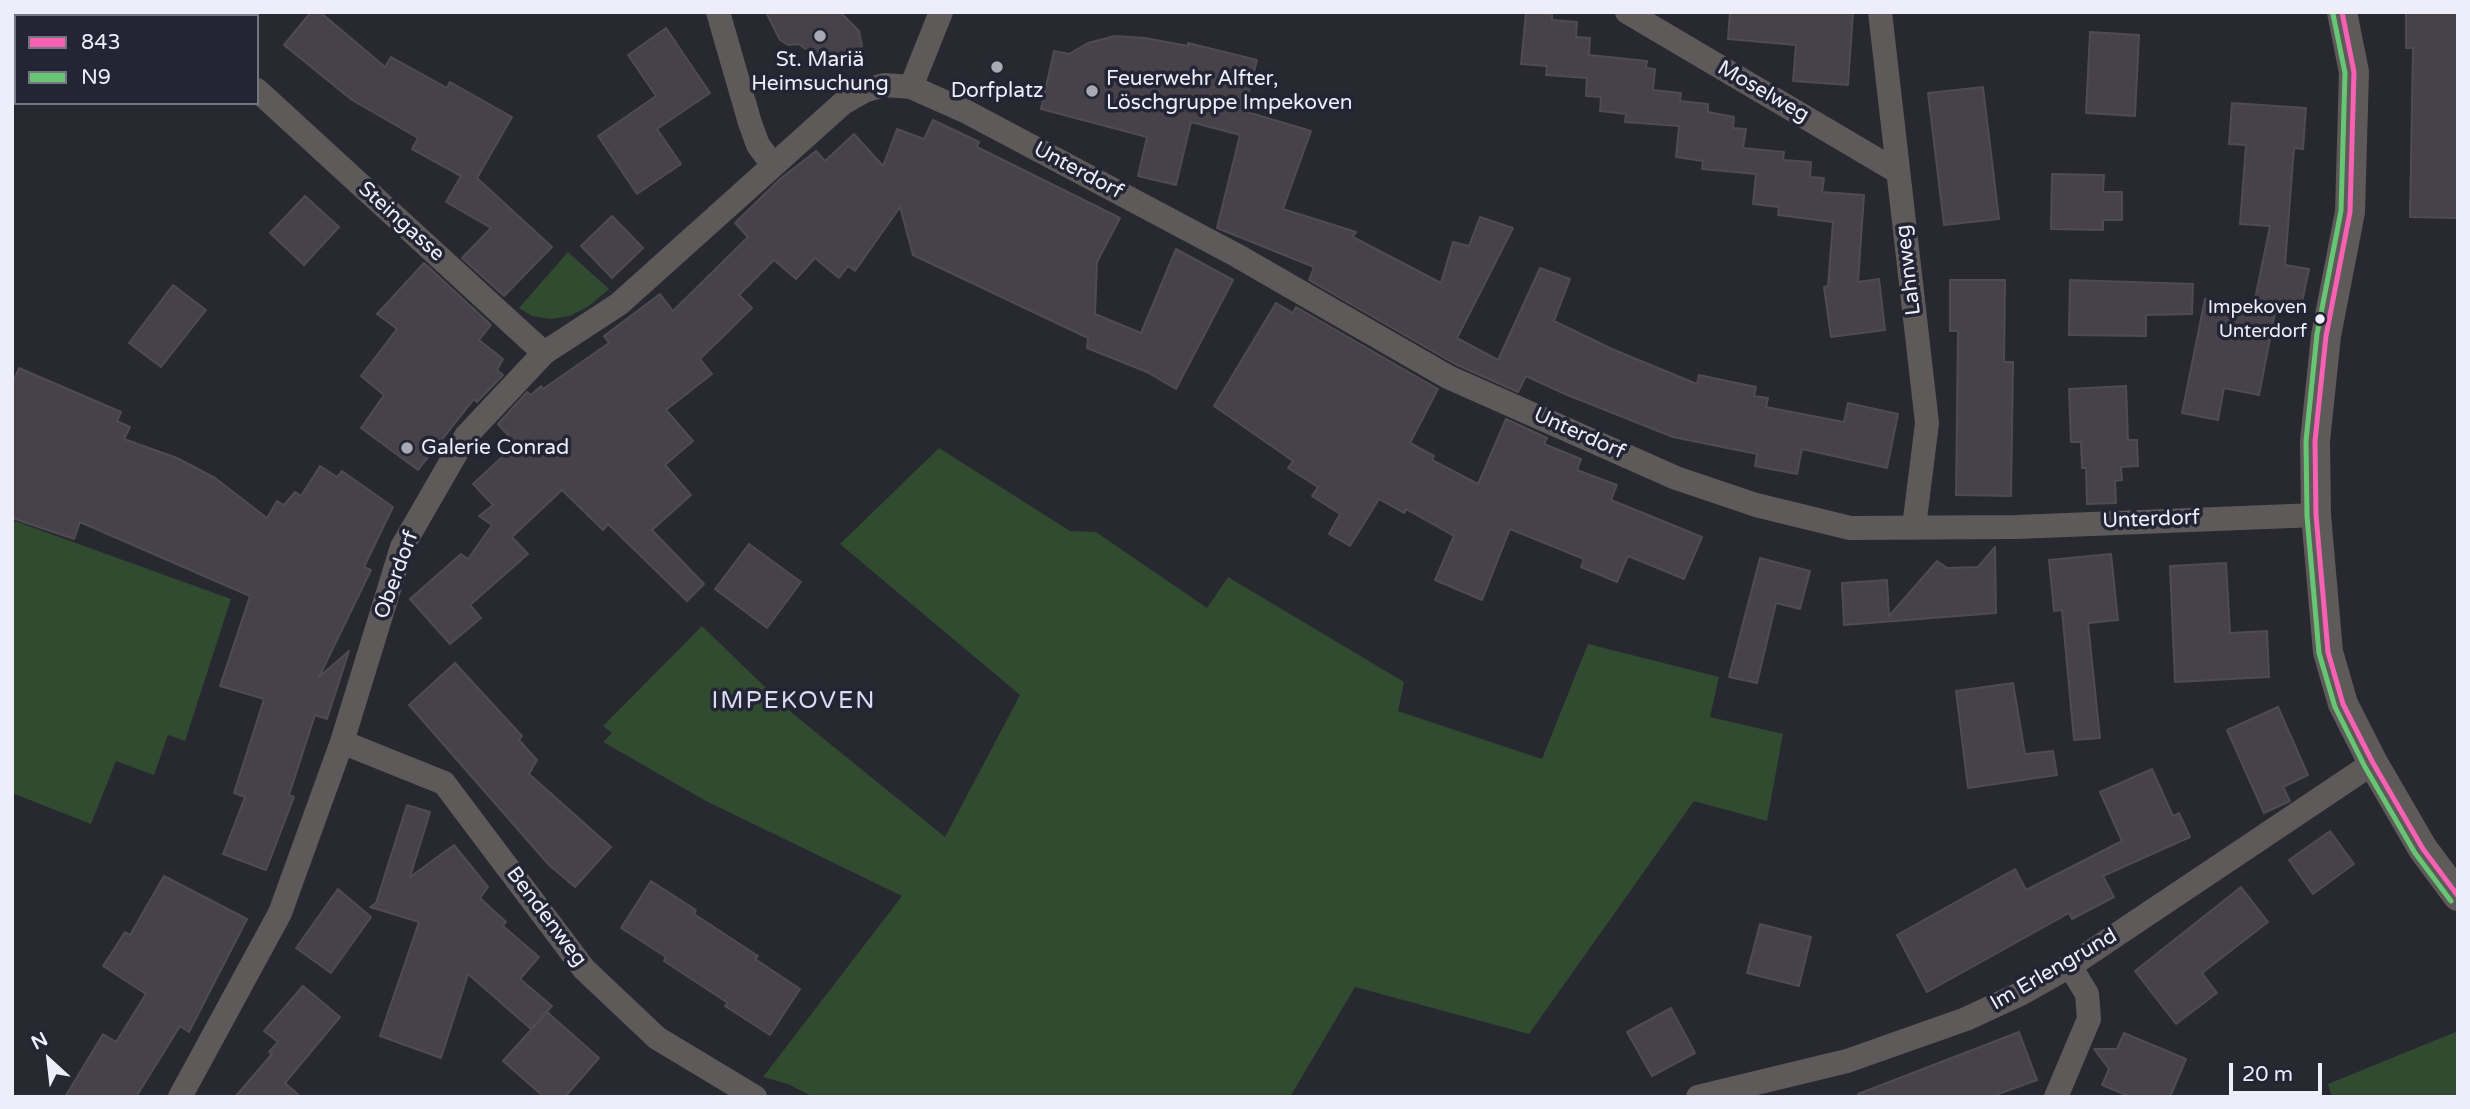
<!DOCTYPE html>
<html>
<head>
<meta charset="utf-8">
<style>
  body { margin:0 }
  #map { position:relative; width:2470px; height:1109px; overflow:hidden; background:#272830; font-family:"Varela Round",sans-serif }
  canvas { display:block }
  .frame { position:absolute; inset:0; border:14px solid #edeef9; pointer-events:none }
  .legend { position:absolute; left:14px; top:14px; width:245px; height:91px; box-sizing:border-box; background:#232434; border:2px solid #747583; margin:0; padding:9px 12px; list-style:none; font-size:21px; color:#edeef9 }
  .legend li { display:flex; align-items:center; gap:14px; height:35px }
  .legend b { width:35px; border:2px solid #747583 }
  .north { position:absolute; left:14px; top:1025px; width:70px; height:70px; -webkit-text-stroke:5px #232434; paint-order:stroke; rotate:333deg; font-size:19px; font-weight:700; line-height:28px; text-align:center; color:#edeef9 }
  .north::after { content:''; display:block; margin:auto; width:24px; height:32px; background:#edeef9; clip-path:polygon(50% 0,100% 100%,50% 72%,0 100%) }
  .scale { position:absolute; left:2229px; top:1063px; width:93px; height:32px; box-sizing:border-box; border:4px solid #edeef9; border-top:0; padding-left:9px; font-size:21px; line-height:24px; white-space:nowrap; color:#edeef9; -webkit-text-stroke:5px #232434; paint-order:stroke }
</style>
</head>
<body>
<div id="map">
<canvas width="2470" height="1109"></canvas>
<div class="frame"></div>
<ul class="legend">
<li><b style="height:9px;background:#f860b3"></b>843</li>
<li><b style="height:9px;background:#66c674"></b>N9</li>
</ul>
<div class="north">N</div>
<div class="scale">20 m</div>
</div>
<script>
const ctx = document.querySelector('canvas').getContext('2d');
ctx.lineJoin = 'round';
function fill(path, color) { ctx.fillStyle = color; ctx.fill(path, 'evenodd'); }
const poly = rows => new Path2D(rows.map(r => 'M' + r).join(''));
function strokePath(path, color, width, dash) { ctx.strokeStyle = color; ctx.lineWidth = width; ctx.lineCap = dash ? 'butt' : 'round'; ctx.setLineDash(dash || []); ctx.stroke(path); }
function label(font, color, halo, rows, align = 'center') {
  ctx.font = font + ' "Varela Round",sans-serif'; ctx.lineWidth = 7; ctx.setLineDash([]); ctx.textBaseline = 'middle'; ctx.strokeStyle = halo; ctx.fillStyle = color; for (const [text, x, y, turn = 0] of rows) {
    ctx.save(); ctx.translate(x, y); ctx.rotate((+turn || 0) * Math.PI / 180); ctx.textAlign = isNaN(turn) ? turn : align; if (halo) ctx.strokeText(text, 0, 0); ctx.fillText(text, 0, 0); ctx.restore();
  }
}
fill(poly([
  [568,252,609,289,589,306,570,316,551,319,532,316,519,308],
  [939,448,1070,531,1096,532,1207,608,1228,577,1404,682,1398,711,1542,759,1588,644,1719,677,1710,717,1783,734,1767,821,1694,801,1529,1034,1355,987,1290,1097,813,1097,788,1084,763,1077,902,896,706,801,603,742,612,733,603,726,702,626,792,713,945,837,1020,695,840,544],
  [12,520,231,599,185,741,168,735,154,775,116,761,91,824,12,793],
  [2458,1031,2458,1097,2332,1097,2328,1084]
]), '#314b30');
const building = poly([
  [311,12,320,12,385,67,391,57,447,88,450,82,512,117,477,178,552,247,504,296,462,258,491,228,446,202,461,176,412,149,418,138,352,100,284,45,311,12],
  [766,12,840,12,859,31,862,46,854,56,836,62,825,52,816,57,799,44,788,45,780,40,766,12],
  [1526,12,1552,12,1552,20,1577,22,1576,37,1590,38,1589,55,1647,61,1646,68,1655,69,1653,90,1681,93,1680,101,1708,104,1708,112,1734,117,1733,128,1746,129,1743,148,1784,152,1783,160,1811,162,1810,177,1824,178,1822,192,1864,195,1858,282,1879,279,1885,330,1831,337,1824,287,1828,286,1833,222,1778,215,1779,207,1753,204,1756,174,1702,169,1703,161,1676,157,1679,126,1625,122,1626,114,1600,111,1601,97,1586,96,1587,78,1546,75,1547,66,1521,64,1526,12],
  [1730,12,1853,12,1848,85,1793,81,1796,45,1728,39,1730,12],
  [2406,12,2458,12,2457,218,2410,217,2413,48,2406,48,2406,12],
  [666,28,710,93,657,129,681,164,637,194,598,136,656,96,628,55,666,28],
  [2090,32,2139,35,2135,116,2086,113,2090,32],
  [1115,36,1145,38,1188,46,1188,43,1257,60,1244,111,1311,131,1283,209,1356,232,1353,237,1441,283,1453,242,1469,246,1480,217,1513,228,1457,338,1498,360,1540,268,1570,279,1554,321,1612,349,1697,384,1699,375,1756,387,1754,396,1768,398,1766,407,1844,422,1848,403,1898,414,1887,468,1802,449,1797,474,1755,466,1757,454,1673,437,1565,394,1526,376,1518,392,1455,364,1309,280,1314,267,1217,228,1240,135,1191,122,1176,185,1138,176,1147,137,1041,109,1054,51,1069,54,1088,43,1115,36],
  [1983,87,1999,219,1944,225,1928,93,1983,87],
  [2232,103,2306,108,2303,149,2294,148,2285,265,2309,269,2300,312,2254,304,2270,226,2240,224,2246,145,2229,144,2232,103],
  [933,120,979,142,977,147,1120,218,1097,262,1095,314,1141,333,1176,249,1233,280,1176,389,1147,372,1087,348,1088,338,913,255,900,207,855,271,848,266,839,278,815,258,796,279,774,260,739,295,752,308,700,359,712,374,666,410,693,441,665,465,691,495,652,530,704,584,687,601,608,524,603,530,562,490,512,537,528,554,470,605,481,618,450,644,410,599,461,554,468,559,492,525,479,516,493,505,473,484,516,444,498,424,527,392,531,395,541,386,543,389,609,343,604,336,660,294,673,311,748,237,735,223,780,179,816,151,825,161,854,134,883,166,897,129,924,139,933,120],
  [2052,174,2104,175,2103,192,2122,192,2122,220,2103,220,2103,230,2051,229,2052,174],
  [305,196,339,227,304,265,270,233,305,196],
  [612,216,643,248,612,278,581,246,612,216],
  [424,263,491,325,479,340,503,359,497,370,503,375,477,402,474,399,418,470,361,428,384,395,361,376,397,329,377,314,424,263],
  [1950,280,2005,280,2004,362,2013,362,2011,496,1956,495,1958,331,1950,331,1950,280],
  [2070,280,2193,284,2192,314,2146,315,2146,336,2069,335,2070,280],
  [173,285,206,310,161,367,129,343,173,285],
  [2205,299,2275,313,2259,395,2224,388,2218,420,2182,413,2205,299],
  [1276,303,1293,313,1296,307,1438,389,1410,443,1434,456,1432,460,1478,484,1506,419,1547,438,1544,444,1581,459,1577,470,1617,485,1611,500,1702,537,1684,579,1628,556,1617,582,1581,567,1584,559,1510,529,1482,600,1435,580,1454,536,1406,509,1404,513,1379,499,1350,546,1329,534,1340,514,1312,496,1318,487,1288,468,1293,461,1214,406,1276,303],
  [19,368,121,412,117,421,130,427,124,439,177,458,215,478,267,518,277,501,284,505,295,492,301,496,320,466,337,477,342,471,393,507,364,567,371,570,319,677,349,651,327,719,315,715,289,795,294,797,266,870,223,854,245,797,234,793,264,699,220,686,250,596,80,522,74,539,12,518,12,385,19,368],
  [2126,386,2128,440,2137,440,2138,466,2121,467,2122,480,2115,481,2116,503,2087,504,2086,468,2082,468,2081,442,2071,442,2069,389,2126,386],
  [749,544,801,582,767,628,715,589,749,544],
  [1995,547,1996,613,1844,625,1842,583,1887,580,1889,616,1937,561,1947,568,1978,567,1995,547],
  [2111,554,2118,620,2088,623,2100,738,2074,740,2062,610,2054,611,2049,560,2111,554],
  [1760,558,1810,571,1800,609,1776,603,1757,683,1729,677,1760,558],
  [2226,563,2230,633,2267,631,2269,677,2175,682,2170,566,2226,563],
  [455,663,522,736,519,740,537,760,529,774,611,847,575,887,549,865,409,705,455,663],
  [2013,683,2025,754,2053,751,2057,775,1968,788,1956,691,2013,683],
  [2278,707,2308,775,2283,787,2290,801,2264,813,2227,730,2278,707],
  [2152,769,2173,816,2179,813,2190,837,2103,876,2114,897,2072,919,2069,913,1927,992,1897,935,2015,869,2026,890,2122,841,2100,792,2152,769],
  [407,805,430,812,410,877,454,845,488,887,480,898,506,922,503,926,539,957,520,979,552,1006,531,1029,468,974,441,1058,380,1036,419,922,370,907,376,903,407,805],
  [2330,831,2354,864,2313,894,2289,860,2330,831],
  [164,876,247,919,189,1032,180,1026,136,1097,65,1097,103,1034,116,1042,146,994,103,966,125,932,130,935,164,876],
  [651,881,696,910,694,914,758,956,755,959,800,989,770,1035,725,1006,728,1003,664,961,666,957,621,928,651,881],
  [2241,887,2268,922,2202,973,2217,993,2176,1024,2135,971,2241,887],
  [338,889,371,917,331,973,296,948,338,889],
  [1760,924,1811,937,1799,986,1747,973,1760,924],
  [303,986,340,1017,285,1083,301,1097,235,1097,272,1054,269,1052,278,1042,264,1031,303,986],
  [1671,1008,1695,1053,1652,1076,1627,1032,1671,1008],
  [547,1012,599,1058,565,1097,544,1097,503,1061,547,1012],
  [2019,1032,2037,1080,1990,1097,1859,1097,1858,1094,2019,1032],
  [2124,1033,2186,1059,2170,1097,2131,1097,2102,1085,2109,1069,2094,1049,2117,1049,2124,1033]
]);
fill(building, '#47424a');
strokePath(building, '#4e4c52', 2);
strokePath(poly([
  [163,12,167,16],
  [718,12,750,123,758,145,773,165],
  [1627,12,1898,172],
  [1880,12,1927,423,1914,527],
  [911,87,941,12],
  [257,90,544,353],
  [342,742,444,783,584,969,657,1038,755,1097],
  [180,1097,280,913,342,742,402,547,466,436,544,353,619,304,843,103,864,91,884,85,911,87,965,111,1236,255,1448,377,1676,478,1756,505,1850,528,2017,527,2316,515],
  [1698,1097,1847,1061,1966,1019,2022,993,2070,966,2373,763],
  [2056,1097,2089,1019,2087,994,2070,966]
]), '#5e5a59', 24);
strokePath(poly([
  [2342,12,2354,72,2350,212,2326,336,2315,441,2316,515,2328,652,2343,704,2373,763,2423,849,2458,896]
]), '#5e5a59', 30);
strokePath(poly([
  [2342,12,2354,72,2350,212,2326,336,2315,441,2316,515,2328,652,2343,704,2373,763,2423,849,2458,896]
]), '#f860b3', 5);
strokePath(poly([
  [2333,14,2345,73,2341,211,2317,334,2306,441,2307,516,2319,653,2335,707,2365,767,2415,853,2451,901]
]), '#66c674', 5);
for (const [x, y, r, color] of [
  [820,36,7,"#a8a9b3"],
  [997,67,7,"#a8a9b3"],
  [1092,91,7,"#a8a9b3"],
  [2320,319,6,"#edeef9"],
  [407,448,7,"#a8a9b3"]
]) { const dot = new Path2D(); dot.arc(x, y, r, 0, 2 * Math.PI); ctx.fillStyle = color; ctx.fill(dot); strokePath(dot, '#232434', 2.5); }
label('19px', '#edeef9', '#232434', [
  ["Impekoven",2307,308],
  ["Unterdorf",2307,332]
], 'right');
label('21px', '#edeef9', '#232434', [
  ["St. Mariä",820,60],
  ["Heimsuchung",820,84],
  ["Feuerwehr Alfter,",1106,79,"left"],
  ["Löschgruppe Impekoven",1106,103,"left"],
  ["Dorfplatz",997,91],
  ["Galerie Conrad",421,448,"left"]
]);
label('21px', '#edeef9', '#232434', [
  ["Moselweg",1763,92,30],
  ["Unterdorf",1078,171,28],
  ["Steingasse",401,222,42],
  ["Lahnweg",1909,270,-97],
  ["Unterdorf",1579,434,24],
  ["Unterdorf",2151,520,-2],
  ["Oberdorf",397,575,-70],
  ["Bendenweg",546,917,53],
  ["Im Erlengrund",2054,970,-30]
]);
ctx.letterSpacing = '2px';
label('24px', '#dadcf1', '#232434', [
  ["IMPEKOVEN",794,702]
]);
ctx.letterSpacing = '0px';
</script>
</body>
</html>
